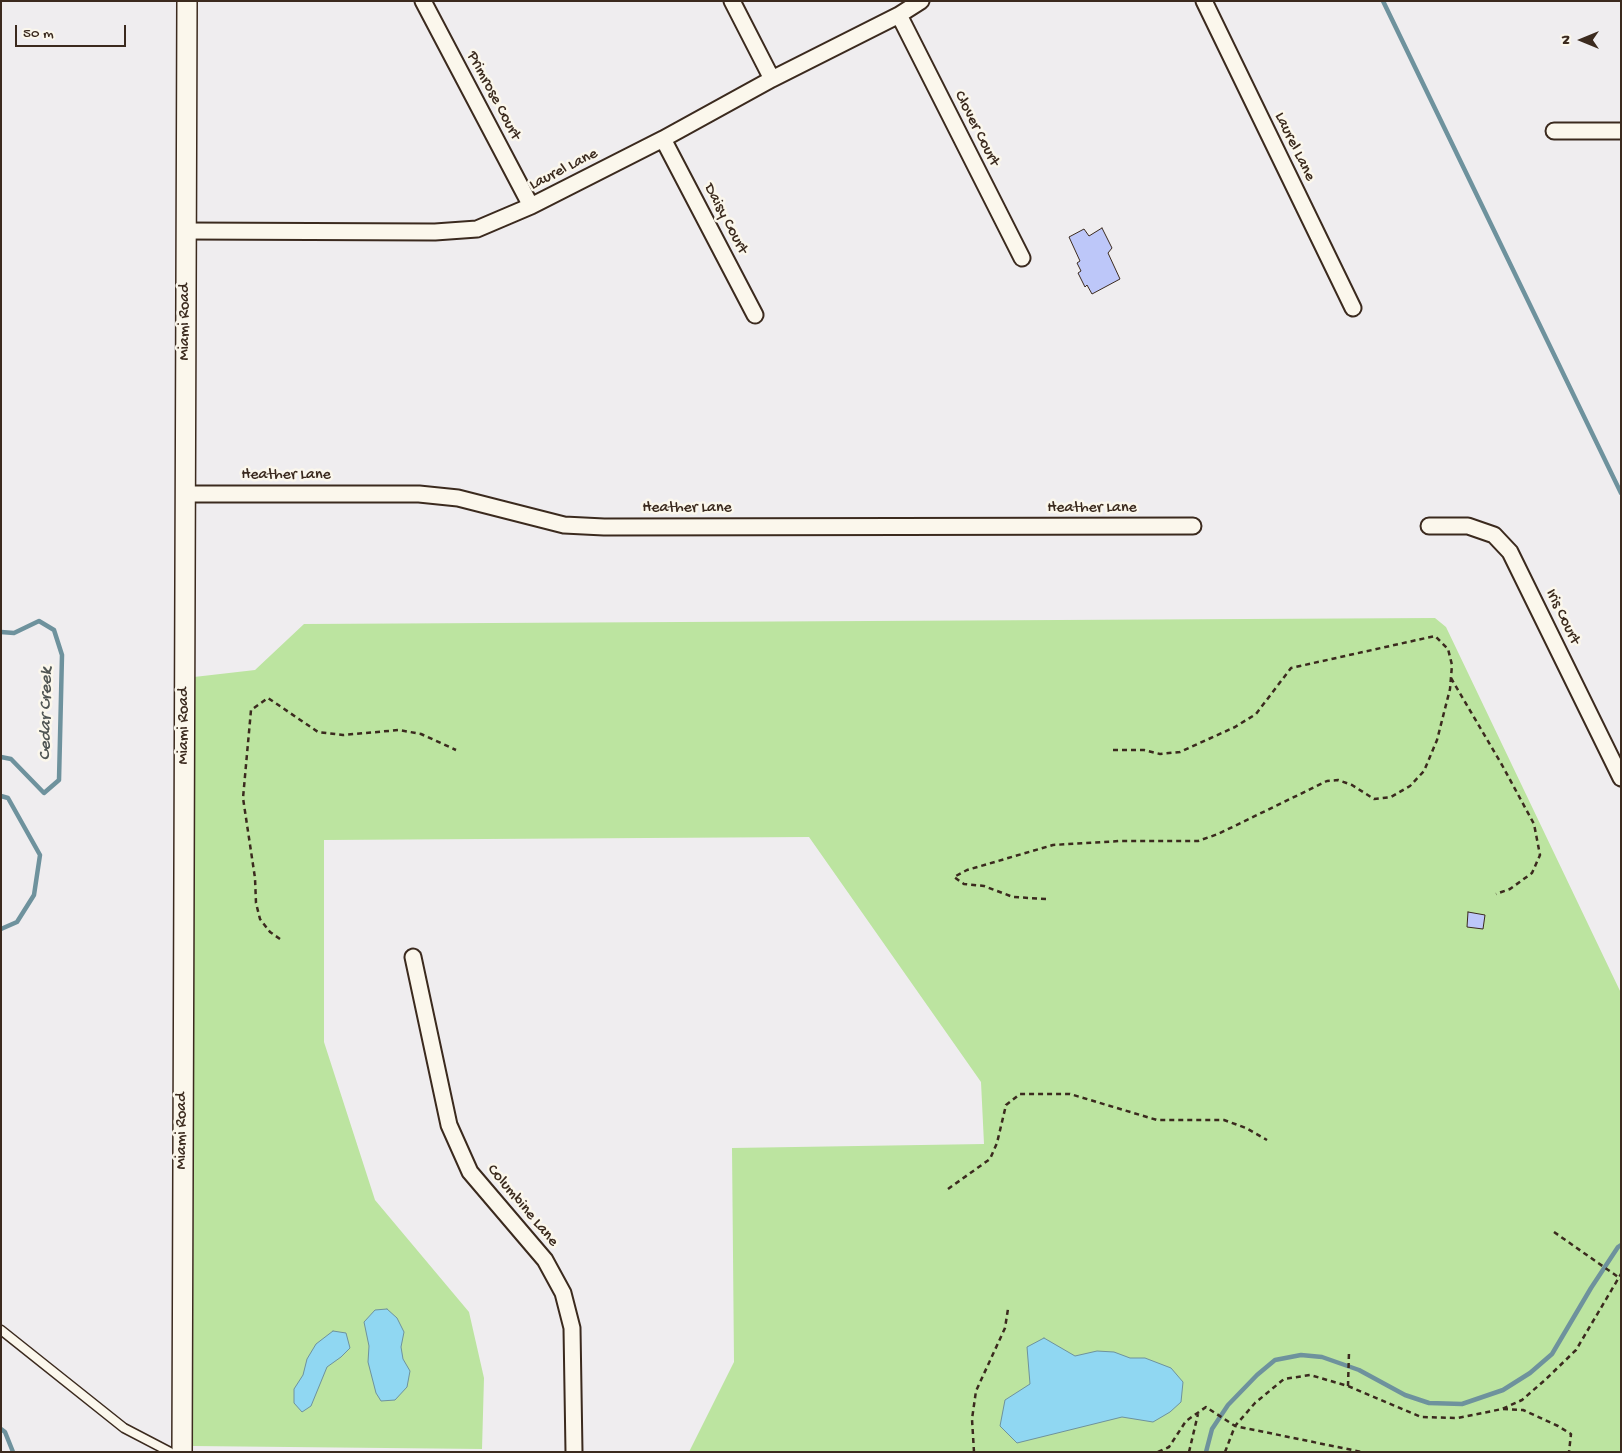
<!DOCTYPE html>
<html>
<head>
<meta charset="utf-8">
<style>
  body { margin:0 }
  #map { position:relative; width:1622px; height:1453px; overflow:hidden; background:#efedef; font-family:"Gochi Hand",sans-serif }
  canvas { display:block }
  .frame { position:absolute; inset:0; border:2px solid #3b2a1e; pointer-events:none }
  .north { position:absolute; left:1557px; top:15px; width:50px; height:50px; -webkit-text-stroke:4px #fbf7ec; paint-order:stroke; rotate:270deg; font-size:14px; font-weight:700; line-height:20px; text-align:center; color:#3b2a1e }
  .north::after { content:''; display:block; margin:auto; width:18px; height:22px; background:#3b2a1e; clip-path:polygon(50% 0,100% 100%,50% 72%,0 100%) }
  .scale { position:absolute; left:15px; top:25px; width:111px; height:22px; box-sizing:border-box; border:2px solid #3b2a1e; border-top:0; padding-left:6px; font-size:15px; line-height:18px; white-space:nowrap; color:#3b2a1e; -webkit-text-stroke:4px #fbf7ec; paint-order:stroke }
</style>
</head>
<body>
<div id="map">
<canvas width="1622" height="1453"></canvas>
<div class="frame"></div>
<div class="north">N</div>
<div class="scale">50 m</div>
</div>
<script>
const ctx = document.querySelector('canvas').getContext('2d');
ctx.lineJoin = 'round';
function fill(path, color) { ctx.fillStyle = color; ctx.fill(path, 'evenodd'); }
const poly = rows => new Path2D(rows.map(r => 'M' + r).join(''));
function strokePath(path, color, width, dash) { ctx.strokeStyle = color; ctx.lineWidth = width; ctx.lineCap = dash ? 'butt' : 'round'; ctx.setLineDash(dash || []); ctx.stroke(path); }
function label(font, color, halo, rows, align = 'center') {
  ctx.font = font + ' "Gochi Hand",sans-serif'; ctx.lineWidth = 5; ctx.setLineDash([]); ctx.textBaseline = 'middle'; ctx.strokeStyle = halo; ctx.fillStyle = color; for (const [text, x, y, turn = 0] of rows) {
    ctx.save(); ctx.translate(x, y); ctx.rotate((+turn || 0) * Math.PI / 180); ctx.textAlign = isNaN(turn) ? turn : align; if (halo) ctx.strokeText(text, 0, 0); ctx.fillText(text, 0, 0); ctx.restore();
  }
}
fill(poly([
  [1435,618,1446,627,1621,993,1621,1452,689,1452,734,1362,732,1148,984,1144,981,1082,809,837,324,840,324,1042,375,1200,469,1312,484,1378,482,1449,193,1446,194,677,255,670,304,624]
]), '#bce4a0');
const water = poly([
  [387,1309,397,1318,404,1332,401,1347,403,1359,410,1371,407,1387,395,1400,381,1401,376,1393,368,1362,369,1346,364,1322,375,1310,387,1309],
  [333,1331,346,1333,350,1348,341,1357,327,1367,311,1406,302,1412,294,1403,294,1389,303,1375,307,1359,316,1344,333,1331],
  [1044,1338,1075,1356,1097,1351,1114,1352,1130,1358,1145,1358,1171,1368,1183,1382,1181,1402,1170,1412,1153,1422,1122,1417,1017,1443,1000,1426,1005,1400,1030,1384,1027,1347,1044,1338]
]);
fill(water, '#90d7f2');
strokePath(water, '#6e929d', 1);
strokePath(poly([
  [1383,1,1621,493],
  [1,632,14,633,39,621,54,630,62,655,59,780,44,793,11,759,1,757],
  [1,796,8,798,40,855,34,895,17,922,1,929],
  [1,1429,5,1432,13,1452],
  [1206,1452,1212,1429,1228,1405,1257,1375,1275,1360,1301,1355,1322,1357,1359,1370,1405,1395,1429,1403,1462,1404,1503,1390,1530,1373,1552,1354,1591,1288,1618,1247,1621,1245]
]), '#6e929d', 4.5);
const building = poly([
  [1102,228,1112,248,1108,253,1120,279,1092,294,1087,285,1085,287,1078,273,1081,271,1077,263,1080,261,1069,237,1084,229,1089,236,1102,228],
  [1468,912,1485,915,1483,929,1467,927,1468,912]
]);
fill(building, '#bdc7f9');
strokePath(building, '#3b2a1e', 1);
const service = poly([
  [1,1330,124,1428,170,1452]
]);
const minor = poly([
  [423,1,531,206],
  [732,1,772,79],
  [1204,1,1353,308],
  [899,15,1022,258],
  [1554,131,1621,131],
  [663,139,755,315],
  [186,231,435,232,477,229,531,206,663,139,772,79,899,15,921,1],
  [185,494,419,494,458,498,564,525,604,527,1193,526],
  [1429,526,1468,526,1494,535,1510,552,1621,778],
  [413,957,449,1125,470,1172,545,1260,563,1293,572,1328,574,1452]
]);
const tertiary = poly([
  [182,1452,187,1]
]);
strokePath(service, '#3b2a1e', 11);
strokePath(minor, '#3b2a1e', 19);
strokePath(tertiary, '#3b2a1e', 22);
strokePath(poly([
  [1451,678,1502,765,1534,824,1540,855,1532,873,1510,889,1496,894],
  [1046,899,1013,897,984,886,964,884,954,877,967,870,1053,845,1120,841,1198,841,1218,834,1327,781,1338,780,1352,785,1374,799,1391,797,1410,786,1424,771,1437,740,1450,689,1452,665,1448,649,1435,636,1291,668,1256,714,1235,727,1180,752,1160,754,1144,750,1113,750],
  [280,939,270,932,260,919,256,903,255,878,243,798,251,710,268,698,318,732,343,735,399,730,421,734,456,750],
  [948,1189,990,1159,997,1143,1006,1105,1020,1094,1070,1094,1157,1120,1224,1120,1246,1128,1267,1140],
  [1554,1232,1621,1279],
  [1348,1386,1349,1352],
  [1503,1409,1523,1410,1558,1426,1571,1434,1569,1452],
  [974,1452,972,1419,976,1391,1005,1328,1008,1309],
  [1158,1452,1169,1447,1186,1421,1206,1407,1235,1426,1362,1452],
  [1189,1452,1198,1414],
  [1225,1452,1235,1426,1255,1403,1284,1379,1310,1375,1348,1386,1421,1417,1458,1418,1502,1409,1522,1400,1545,1380,1576,1350,1621,1274]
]), '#3b2a1e', 2.5, [5, 4]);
strokePath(service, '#fbf7ec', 8);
strokePath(minor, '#fbf7ec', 15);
strokePath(tertiary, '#fbf7ec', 19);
label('16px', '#3b2a1e', '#fbf7ec', [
  ["Primrose Court",493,96,62],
  ["Clover Court",976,129,63],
  ["Laurel Lane",1294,147,64],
  ["Laurel Lane",564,170,-27],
  ["Daisy Court",725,219,62],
  ["Miami Road",186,322,-90],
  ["Heather Lane",286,476],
  ["Heather Lane",687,509],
  ["Heather Lane",1092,509],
  ["Iris Court",1562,617,64],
  ["Miami Road",185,726,-90],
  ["Miami Road",183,1131,-90],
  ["Columbine Lane",522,1206,50]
]);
label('italic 18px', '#505553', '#fbf7ec', [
  ["Cedar Creek",47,714,-89]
]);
</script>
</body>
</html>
